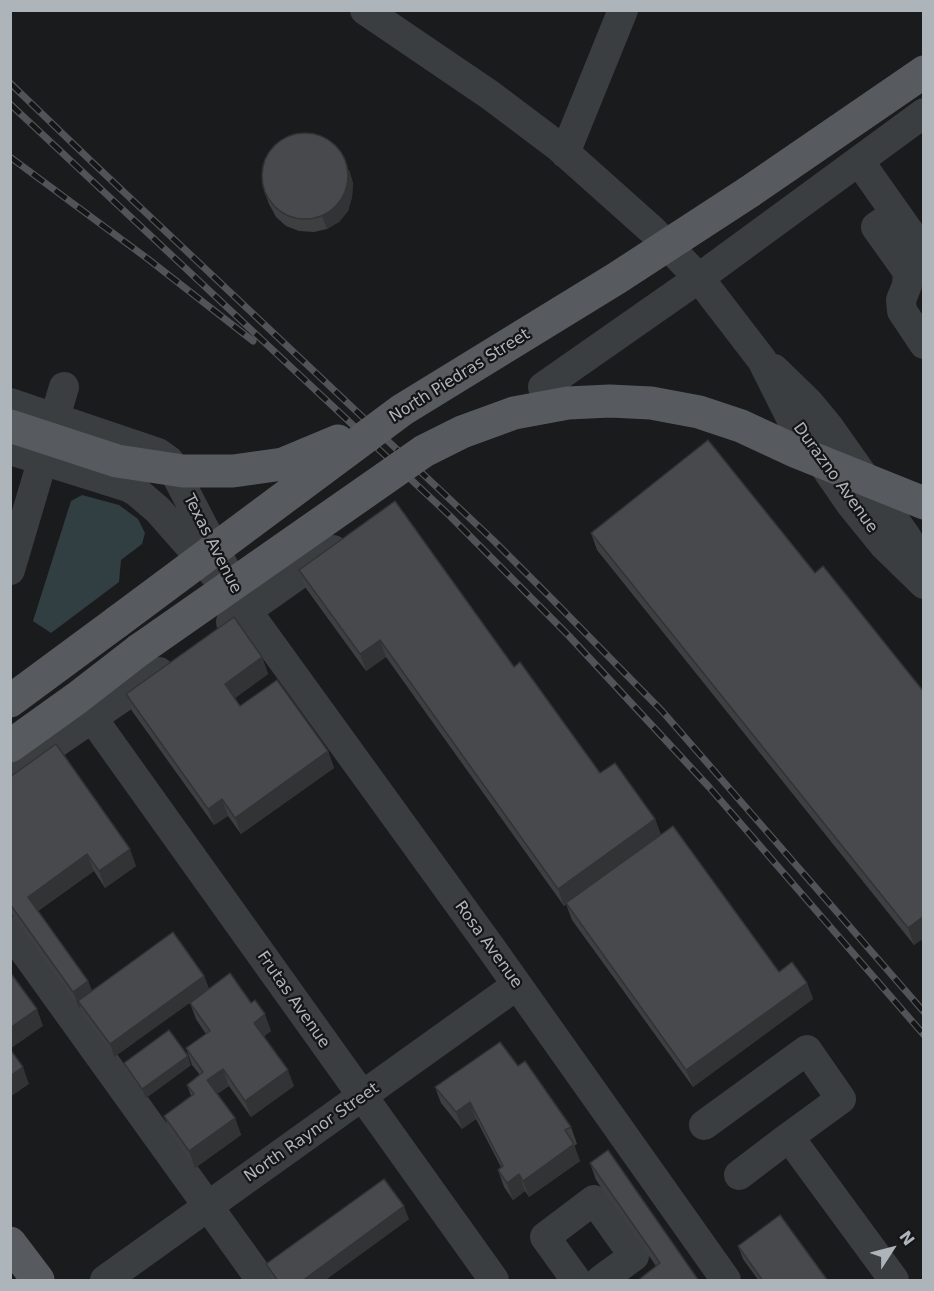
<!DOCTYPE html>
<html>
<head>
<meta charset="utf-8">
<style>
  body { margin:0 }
  #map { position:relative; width:934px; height:1291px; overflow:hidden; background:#1a1b1c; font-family:"DejaVu Sans",sans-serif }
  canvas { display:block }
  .frame { position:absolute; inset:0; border:12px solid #adb5bb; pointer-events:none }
  .north { position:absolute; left:862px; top:1219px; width:60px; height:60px; -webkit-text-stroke:4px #151517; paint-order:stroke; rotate:54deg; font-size:16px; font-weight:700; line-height:24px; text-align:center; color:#adb5bb }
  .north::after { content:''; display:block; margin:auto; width:21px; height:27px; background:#adb5bb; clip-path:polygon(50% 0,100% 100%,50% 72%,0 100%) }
</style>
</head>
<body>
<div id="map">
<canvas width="934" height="1291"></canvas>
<div class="frame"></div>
<div class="north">N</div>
</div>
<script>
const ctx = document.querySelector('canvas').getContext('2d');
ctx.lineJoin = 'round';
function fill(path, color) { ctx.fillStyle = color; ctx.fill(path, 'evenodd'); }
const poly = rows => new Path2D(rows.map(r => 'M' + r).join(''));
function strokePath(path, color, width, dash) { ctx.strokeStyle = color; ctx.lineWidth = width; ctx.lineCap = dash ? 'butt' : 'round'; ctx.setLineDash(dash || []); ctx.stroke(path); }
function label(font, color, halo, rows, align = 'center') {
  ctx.font = font + ' "DejaVu Sans",sans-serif'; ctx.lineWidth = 4.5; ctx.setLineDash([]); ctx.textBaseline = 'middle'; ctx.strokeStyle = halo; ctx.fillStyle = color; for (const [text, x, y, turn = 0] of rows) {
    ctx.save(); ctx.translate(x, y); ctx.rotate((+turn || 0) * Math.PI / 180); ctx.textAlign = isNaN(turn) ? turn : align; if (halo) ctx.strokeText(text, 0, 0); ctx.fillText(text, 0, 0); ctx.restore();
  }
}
fill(poly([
  [82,495,119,505,138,519,145,533,142,544,121,560,119,582,51,633,33,621,71,501]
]), '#323f42');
strokePath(poly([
  [365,10,490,95,559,147,652,230,699,278,762,360,790,416,850,503,884,545,924,584],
  [565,153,623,10],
  [859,161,924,253],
  [895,214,876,227,908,272,907,285,901,300,902,311,924,344],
  [774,369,809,403,828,426,907,538,924,572],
  [543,387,699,278,924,113],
  [10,403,158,453,169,461,226,571],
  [10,450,128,487,137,492,158,510,247,611,491,948,726,1280],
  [10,570,64,387],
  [231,622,333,550],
  [93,719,494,1280],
  [10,774,159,672],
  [10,931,261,1280],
  [704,1125,807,1050,841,1099,789,1137],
  [739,1175,789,1137,894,1280],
  [105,1280,517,985],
  [576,1280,545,1237,594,1200,634,1256,601,1280]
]), '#3b3e41', 30);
strokePath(poly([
  [749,192,924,72],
  [10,701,117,622],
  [10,746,77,698,139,650],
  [10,1243,38,1280]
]), '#575b60', 33);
const rail = poly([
  [10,83,92,162,493,540,552,599,662,711,924,1012],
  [10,104,450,516,569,636,709,787,924,1035],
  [10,157,148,259,253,341]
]);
strokePath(rail, '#505458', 7);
strokePath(rail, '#151517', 4.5, [14]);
strokePath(poly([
  [10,426,117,461,183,471,233,471,283,464,338,441],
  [117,622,402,410,617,278,749,192],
  [139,650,424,451,462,432,514,413,568,403,610,401,651,403,699,412,741,426,797,452,924,503]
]), '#575b60', 33);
fill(poly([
  [349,170,353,183,352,197,348,211,339,222,327,229,314,232,299,231,286,226,276,217,269,204,264,191],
  [591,533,815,573,924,692,924,938,914,945,597,550],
  [299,570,514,667,600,773,655,819,661,835,779,972,807,983,813,999,693,1087,572,920,566,904,564,906,386,657,366,671,305,587],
  [262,657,268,674,235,698,240,706,328,751,334,768,241,834,228,816,214,825,132,711,126,694],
  [10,777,136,866,105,888,94,871,38,911,88,981,92,991,204,976,209,989,114,1057,83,1014,80,1007,79,1008,10,912],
  [190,1003,271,1031,264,1036,294,1086,251,1117,229,1086,217,1094,235,1118,241,1135,195,1168,170,1132,164,1116,191,1096,187,1085,200,1075,192,1065,186,1048,206,1034,196,1019],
  [124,1063,191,1065,146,1098,127,1072],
  [518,1066,571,1127,577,1144,574,1146,580,1161,529,1197,525,1191,513,1200,504,1187,498,1170,501,1167,476,1119,462,1129,441,1103,435,1087],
  [590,1163,699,1281,656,1266,596,1180],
  [409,1219,324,1281,273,1281,271,1277,266,1264],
  [738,1246,828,1281,759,1281,743,1259]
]), '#3d3f41');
fill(poly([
  [344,157,353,183,352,197,348,211,339,222,327,229,322,216],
  [380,640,386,657,366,671,360,654],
  [262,657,268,674,231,701,225,684],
  [328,751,334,768,241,834,235,818],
  [222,799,228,816,214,825,208,809],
  [655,819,661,836,564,906,558,889],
  [130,849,136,866,105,888,99,871],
  [87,854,94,871,34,913,28,897],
  [924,916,924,938,914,945,908,928],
  [204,976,209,989,114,1057,110,1044],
  [88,981,94,997,78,1001,80,1007,79,1008,73,992],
  [807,983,813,999,693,1087,686,1070],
  [37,1009,43,1026,10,1049,10,1028],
  [265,1014,271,1031,260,1039,254,1023],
  [188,1056,191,1065,146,1098,142,1089],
  [23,1067,29,1084,10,1097,10,1076],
  [223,1069,229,1086,213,1097,207,1080],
  [288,1070,294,1086,251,1117,245,1101],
  [470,1102,476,1119,462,1129,456,1112],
  [235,1118,241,1135,195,1168,189,1151],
  [574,1144,580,1161,529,1197,523,1181],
  [519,1174,525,1191,513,1200,507,1183],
  [404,1206,409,1219,324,1281,302,1281]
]), '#323335');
const building = poly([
  '262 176a43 43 0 1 1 86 0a43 43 0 1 1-86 0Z',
  [708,440,815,573,823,566,924,692,924,916,908,928,591,533,708,440],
  [395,501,514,667,520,662,600,773,615,763,655,819,558,889,380,640,360,654,299,570,395,501],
  [234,617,262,657,225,684,240,706,277,680,328,751,235,818,222,799,208,809,126,694,234,617],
  [56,744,130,849,99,871,87,854,28,897,88,981,73,992,10,904,10,777,56,744],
  [673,826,779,972,792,962,807,983,686,1070,566,903,673,826],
  [173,932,204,976,110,1044,78,1001,173,932],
  [10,972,37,1009,10,1028,10,972],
  [230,973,251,1003,255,1000,265,1014,254,1023,288,1070,245,1101,223,1069,207,1080,235,1118,189,1151,164,1116,194,1094,187,1085,203,1072,186,1048,210,1031,190,1003,230,973],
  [169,1030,188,1056,142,1089,124,1063,169,1030],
  [500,1042,518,1066,525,1061,571,1127,565,1130,574,1144,523,1181,519,1174,507,1183,498,1170,503,1166,470,1102,456,1112,435,1087,500,1042],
  [10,1049,23,1067,10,1076,10,1049],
  [608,1150,699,1281,637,1281,660,1263,590,1163,608,1150],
  [384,1179,404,1206,302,1281,278,1281,266,1264,384,1179],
  [780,1215,828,1281,763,1281,738,1246,780,1215]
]);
fill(building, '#47494c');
strokePath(building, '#323335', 1.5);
label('16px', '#adb5bb', '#151517', [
  ["North Piedras Street",460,376,-32],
  ["Durazno Avenue",835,478,54],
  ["Texas Avenue",212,544,63],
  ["Rosa Avenue",488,945,54],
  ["Frutas Avenue",293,1000,55],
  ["North Raynor Street",312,1133,-35]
]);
</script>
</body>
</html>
